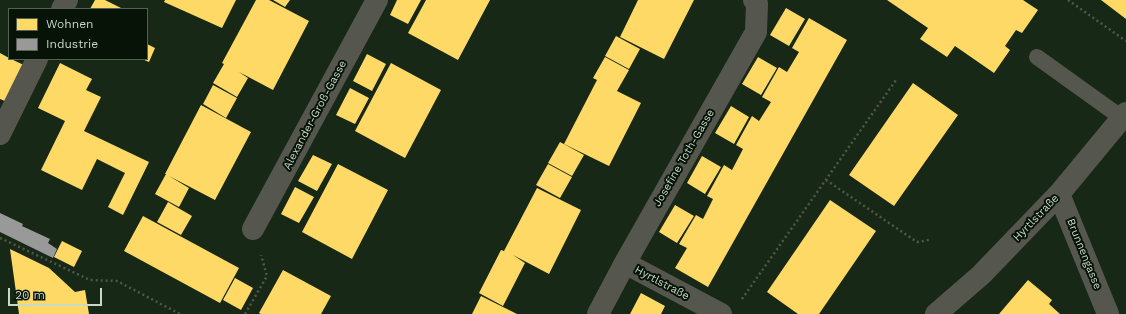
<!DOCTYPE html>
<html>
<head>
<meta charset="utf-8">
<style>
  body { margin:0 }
  #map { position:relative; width:1126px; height:314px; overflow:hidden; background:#172817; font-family:"Work Sans",sans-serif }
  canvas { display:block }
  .legend { position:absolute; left:8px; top:8px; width:140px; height:52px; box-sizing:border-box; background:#071307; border:1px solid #546254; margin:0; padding:5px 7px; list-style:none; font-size:12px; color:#c8d9c7 }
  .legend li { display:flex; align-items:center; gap:8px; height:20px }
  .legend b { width:20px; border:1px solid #546254 }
  .scale { position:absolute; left:8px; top:288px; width:94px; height:18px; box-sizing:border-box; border:2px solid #c8d9c7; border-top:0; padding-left:5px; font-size:12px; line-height:14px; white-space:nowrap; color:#c8d9c7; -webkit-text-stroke:3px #071307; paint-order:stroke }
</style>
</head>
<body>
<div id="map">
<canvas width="1126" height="314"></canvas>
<ul class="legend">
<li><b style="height:11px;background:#ffd966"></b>Wohnen</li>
<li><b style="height:11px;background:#999"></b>Industrie</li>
</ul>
<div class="scale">20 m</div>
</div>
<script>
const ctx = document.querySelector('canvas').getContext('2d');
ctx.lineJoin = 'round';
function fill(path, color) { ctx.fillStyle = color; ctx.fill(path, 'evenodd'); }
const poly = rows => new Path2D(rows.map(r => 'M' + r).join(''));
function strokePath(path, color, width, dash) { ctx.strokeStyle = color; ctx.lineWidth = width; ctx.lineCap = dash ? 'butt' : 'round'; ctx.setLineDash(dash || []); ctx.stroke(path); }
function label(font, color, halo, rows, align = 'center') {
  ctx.font = font + ' "Work Sans",sans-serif'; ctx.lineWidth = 4; ctx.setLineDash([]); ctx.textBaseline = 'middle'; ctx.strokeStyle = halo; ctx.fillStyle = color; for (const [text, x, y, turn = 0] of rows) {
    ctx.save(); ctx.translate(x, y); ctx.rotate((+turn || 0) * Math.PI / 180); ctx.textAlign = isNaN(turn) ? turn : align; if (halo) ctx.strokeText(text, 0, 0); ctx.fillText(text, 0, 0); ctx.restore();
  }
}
fill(poly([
  [95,0,105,0,123,9,90,9],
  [165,0,236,0,222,28,164,2],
  [256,0,269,0,309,21,273,90,239,72,248,78,237,97,213,83,224,64,222,63],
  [273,0,290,0,285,7],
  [397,0,421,0,408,24,390,15],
  [426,0,490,0,458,60,408,33],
  [638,0,694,0,664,59,620,37],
  [887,0,1023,0,1038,10,1022,33,1016,30,1005,46,1010,50,994,73,955,46,947,57,920,39,928,28],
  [1101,0,1126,0,1126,19],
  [786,8,805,19,789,46,770,35],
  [809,18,847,40,708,287,675,268,687,248,679,244,696,215,703,219,713,199,707,196,724,165,732,170,743,149,736,145,752,116,759,121,771,102,762,97,779,67,787,72,799,52,792,48],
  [616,36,640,49,629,69,605,56],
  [147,44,155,48,149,62,142,59,147,59],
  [0,53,9,58,9,59,11,59,26,66,7,102,0,99],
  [367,54,386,64,372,91,353,81],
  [605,57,629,70,617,91,641,103,609,166,564,144,597,80,609,86,593,78],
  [758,57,777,68,761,95,742,84],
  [60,63,92,79,86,90,101,97,84,131,149,162,123,215,108,207,125,173,97,159,82,190,41,170,65,121,38,108],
  [391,63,441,90,405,158,355,131],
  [913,83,958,115,894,206,849,175],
  [213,85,237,98,226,118,203,104],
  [350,88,369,98,355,124,336,115],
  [201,105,251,132,215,200,169,176,189,188,179,207,155,194,166,174,165,174],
  [731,106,749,117,734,144,715,133],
  [560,142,584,155,572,176,548,163],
  [313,155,332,164,317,191,298,181],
  [702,156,721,167,705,194,687,183],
  [338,164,388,190,352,259,302,232],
  [548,164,572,177,560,198,536,185],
  [295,187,314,197,299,223,281,214],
  [537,188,581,210,549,274,513,255,525,263,503,306,479,293,501,250,504,251],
  [830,200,876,231,819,314,798,314,767,292],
  [168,202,192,216,181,235,157,222],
  [675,205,694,216,677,243,659,232],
  [143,216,239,268,220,303,124,251],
  [62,241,82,251,74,267,54,257],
  [10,249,49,268,75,292,85,290,89,314,19,314],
  [283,270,331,296,321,314,261,314,259,313],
  [235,278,253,288,241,310,223,300],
  [1028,280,1052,300,1049,304,1060,314,999,314],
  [641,293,665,306,661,314,630,314],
  [481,296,517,314,472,314]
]), '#ffd966');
fill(poly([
  [0,213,23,224,22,226,50,239,48,243,57,249,53,258,0,232]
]), '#999');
strokePath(poly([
  [1068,0,1126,41],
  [826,180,917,242,929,240],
  [0,238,90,280,117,281,180,314],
  [742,299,896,80],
  [245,314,267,276,261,255]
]), '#52564d', 2.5, [2, 3]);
strokePath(poly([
  [1037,57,1122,118]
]), '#55564d', 16);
strokePath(poly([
  [62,9,67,0],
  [0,134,37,59],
  [1059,194,1108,314],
  [253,229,377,0],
  [625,263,721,314],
  [598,314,625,263,756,32,757,4,754,0],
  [936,314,981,275,1059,194,1126,113]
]), '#55564d', 22);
label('11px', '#c8d9c7', '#071307', [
  ["Alexander-Groß-Gasse",315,115,-62],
  ["Josefine Toth-Gasse",684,158,-60],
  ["Hyrtlstraße",1036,218,-46],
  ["Brunnengasse",1084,254,68],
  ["Hyrtlstraße",662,283,28]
]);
</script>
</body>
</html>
